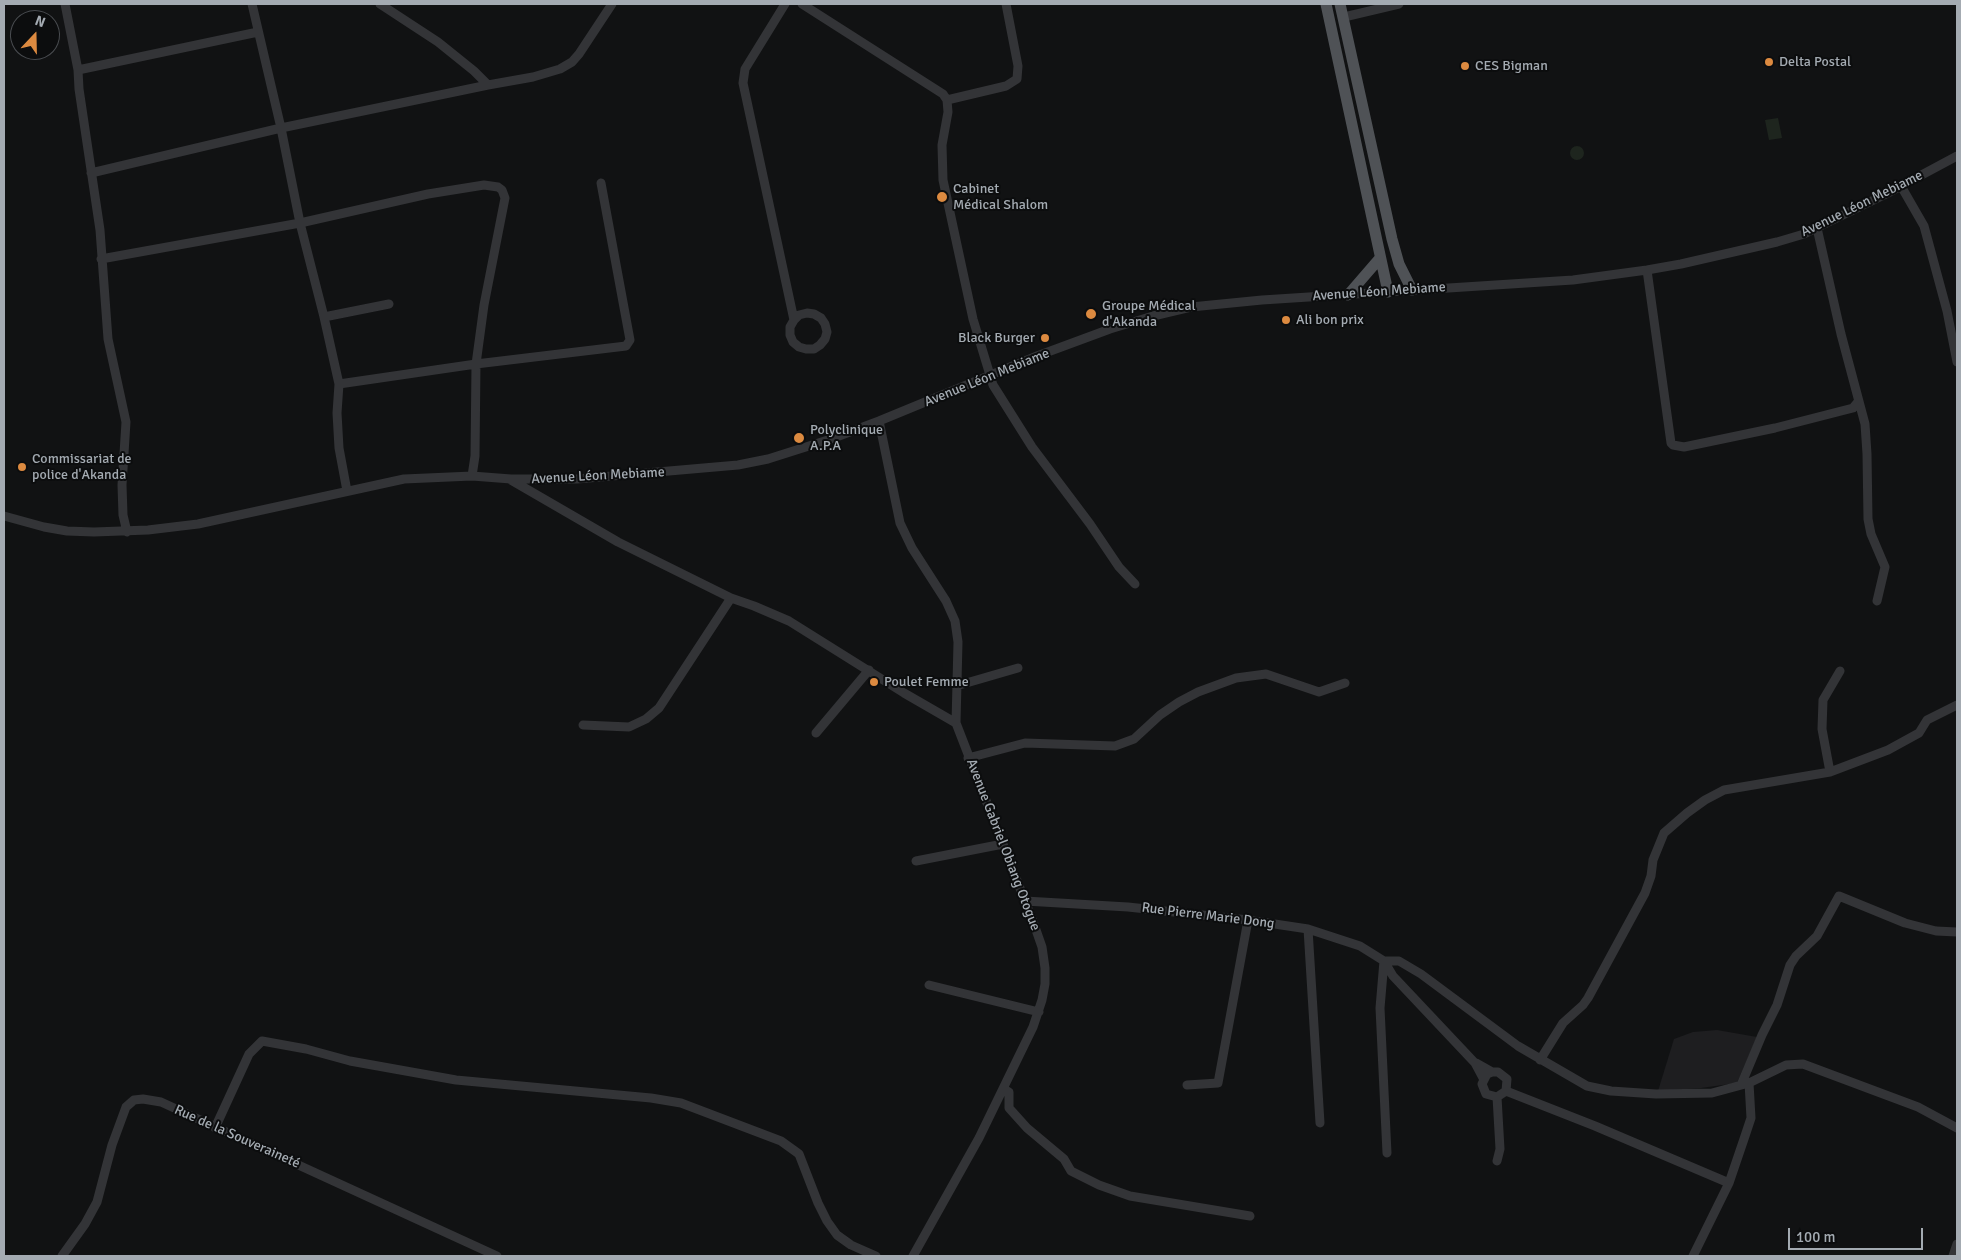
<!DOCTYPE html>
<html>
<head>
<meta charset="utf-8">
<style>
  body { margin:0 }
  #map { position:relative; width:1961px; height:1260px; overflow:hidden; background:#111213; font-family:Signika,sans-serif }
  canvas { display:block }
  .frame { position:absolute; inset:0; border:5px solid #a4abb2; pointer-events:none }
  .north { position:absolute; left:10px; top:10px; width:50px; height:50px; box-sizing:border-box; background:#0c0d0e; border:1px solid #494c50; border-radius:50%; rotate:21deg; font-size:14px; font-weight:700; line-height:20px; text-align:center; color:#a4abb2 }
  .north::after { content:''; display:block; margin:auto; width:18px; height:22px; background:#dc8a40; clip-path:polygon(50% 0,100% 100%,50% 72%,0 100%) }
  .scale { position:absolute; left:1788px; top:1228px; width:135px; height:22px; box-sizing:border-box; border:2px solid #a4abb2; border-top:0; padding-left:6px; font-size:15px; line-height:18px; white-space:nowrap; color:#a4abb2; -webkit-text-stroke:4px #0c0d0e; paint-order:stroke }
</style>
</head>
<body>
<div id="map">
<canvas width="1961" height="1260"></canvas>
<div class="frame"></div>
<div class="north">N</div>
<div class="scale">100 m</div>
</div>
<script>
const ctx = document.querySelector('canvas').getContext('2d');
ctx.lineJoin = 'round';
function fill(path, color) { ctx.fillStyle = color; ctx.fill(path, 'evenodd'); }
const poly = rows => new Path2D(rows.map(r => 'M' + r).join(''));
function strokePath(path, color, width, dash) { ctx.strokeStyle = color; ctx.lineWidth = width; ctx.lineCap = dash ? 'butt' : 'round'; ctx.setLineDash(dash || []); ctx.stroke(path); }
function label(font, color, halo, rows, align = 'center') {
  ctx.font = font + ' Signika,sans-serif'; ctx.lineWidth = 4; ctx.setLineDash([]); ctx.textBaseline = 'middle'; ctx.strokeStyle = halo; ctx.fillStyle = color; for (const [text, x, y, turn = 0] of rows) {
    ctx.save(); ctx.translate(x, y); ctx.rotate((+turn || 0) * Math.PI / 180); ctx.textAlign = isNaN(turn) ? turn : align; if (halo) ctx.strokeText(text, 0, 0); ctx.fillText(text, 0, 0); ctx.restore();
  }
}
fill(poly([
  [1717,1030,1757,1037,1737,1083,1701,1088,1658,1091,1674,1039,1693,1032]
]), '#1e1e20');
fill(poly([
  [1778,118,1782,138,1769,140,1765,120],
  '1570 153a7 7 0 1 1 14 0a7 7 0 1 1-14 0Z'
]), '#1e251e');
strokePath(poly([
  [65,4,78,70],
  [252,4,281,128,300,223,324,317,389,304],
  [380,4,438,42,474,71,488,85,533,77,560,69,572,62,579,54,612,4],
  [785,4,745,69,743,83,794,320,790,327,790,335,793,342,799,347,806,349,814,349,820,345,825,339,827,332,825,324,821,318,814,314,807,313,799,315,794,320],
  [802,4,943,94,947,100,948,112,942,145,943,180,973,319,993,385,1032,447,1090,524,1119,567,1135,584],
  [1344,17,1399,4],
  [947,100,1006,86,1017,79,1018,66,1006,4],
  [91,173,281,128,488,85],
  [1901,186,1924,226,1947,311,1957,362],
  [1817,228,1841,334,1865,424,1867,454,1868,519,1871,534,1885,567,1877,601],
  [101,259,300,223,428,194,484,185,498,187,502,190,505,198,484,305,476,364,475,456,472,476],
  [1647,270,1671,443,1673,445,1684,447,1775,428,1853,408,1858,402],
  [324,317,339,384,337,413,339,448,347,491],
  [339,384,476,364,626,346,630,340,601,183],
  [879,421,900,523,912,548,946,601,955,621,958,642,956,723,1035,927,1042,947,1045,968,1045,984,1042,1000,1033,1027,979,1138,913,1256],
  [511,480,618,542,731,598,754,606,789,621,904,693,956,723],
  [4,516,44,527,67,531,94,532,148,530,198,524,404,479,472,476,511,479,577,479,738,465,768,459,831,439,879,421,1037,356,1110,329,1153,316,1191,307,1262,300,1573,280,1647,270,1681,264,1777,242,1804,234,1888,193,1957,156],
  [127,532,123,515,122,485,126,422,108,339,100,230,79,89,78,70,258,32],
  [956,686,1018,668],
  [583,725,629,727,646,719,659,708,731,598],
  [816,733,869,670],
  [968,758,1025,743,1115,746,1134,739,1160,715,1179,702,1198,692,1236,678,1266,674,1319,692,1345,683],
  [1830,772,1822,729,1823,700,1840,671],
  [916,861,1003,844],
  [1025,901,1128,907,1248,920,1308,929,1360,946,1384,961],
  [1308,929,1320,1123],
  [1384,961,1399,961,1421,974,1518,1046,1587,1086,1611,1091,1656,1094,1712,1093,1749,1083,1786,1065,1803,1064,1918,1107,1957,1128],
  [1384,961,1380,1008,1387,1153],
  [1384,961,1393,976,1475,1063,1483,1078],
  [929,985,1039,1012],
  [1540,1060,1563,1023,1583,1005,1588,998,1645,893,1651,876,1653,860,1664,833,1687,813,1705,800,1724,790,1830,772,1888,750,1919,733,1927,720,1957,705],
  [1476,1063,1492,1072,1498,1072,1507,1079,1506,1091,1497,1097,1486,1094,1482,1084,1487,1074,1492,1072],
  [1187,1085,1218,1083,1248,920],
  [1741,1085,1762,1035,1777,1005,1790,965,1796,956,1817,936,1839,896,1905,923,1936,931,1957,932],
  [1004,1089,1009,1092,1009,1108,1027,1128,1064,1159,1071,1171,1099,1185,1130,1196,1250,1216],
  [1506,1091,1595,1126,1729,1183],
  [1497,1097,1500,1149,1497,1161],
  [215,1128,249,1054,262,1041,306,1049,350,1061,456,1080,651,1098,681,1103,781,1141,799,1154,818,1203,827,1221,837,1235,851,1245,876,1256],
  [62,1256,85,1224,97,1202,112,1145,126,1107,134,1100,143,1099,161,1102,497,1256],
  [1693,1256,1729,1183,1745,1136,1751,1118,1749,1083],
  [1953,1256,1957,1244]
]), '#333437', 9);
strokePath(poly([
  [1326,4,1388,292],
  [1340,4,1392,239,1399,264,1412,290],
  [1348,295,1380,258]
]), '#4f5256', 11);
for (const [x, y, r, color] of [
  [1769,62,5,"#dc8a40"],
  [1465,66,5,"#dc8a40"],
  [942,197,6,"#dc8a40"],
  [1091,314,6,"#dc8a40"],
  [1286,320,5,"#dc8a40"],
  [1045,338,5,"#dc8a40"],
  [799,438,6,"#dc8a40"],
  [22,467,5,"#dc8a40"],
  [874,682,5,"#dc8a40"]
]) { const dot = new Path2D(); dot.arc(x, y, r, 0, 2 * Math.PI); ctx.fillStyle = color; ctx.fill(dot); strokePath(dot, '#0c0d0e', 2); }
label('14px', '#a4abb2', '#0c0d0e', [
  ["Delta Postal",1779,62],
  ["CES Bigman",1475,66],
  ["Cabinet",953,189],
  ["Médical Shalom",953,205],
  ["Groupe Médical",1102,306],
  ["d'Akanda",1102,322],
  ["Ali bon prix",1296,320],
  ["Black Burger",1035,338,"right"],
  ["Polyclinique",810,430],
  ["A.P.A",810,446],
  ["Commissariat de",32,459],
  ["police d'Akanda",32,475],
  ["Poulet Femme",884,682]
], 'left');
label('14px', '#a4abb2', '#0c0d0e', [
  ["Avenue Léon Mebiame",1862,204,-26],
  ["Avenue Léon Mebiame",1379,292,-4],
  ["Avenue Léon Mebiame",987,378,-22],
  ["Avenue Léon Mebiame",598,476,-3],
  ["Avenue Gabriel Obiang Otogue",1003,845,69],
  ["Rue Pierre Marie Dong",1208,916,7],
  ["Rue de la Souveraineté",237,1137,24]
]);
</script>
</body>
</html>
